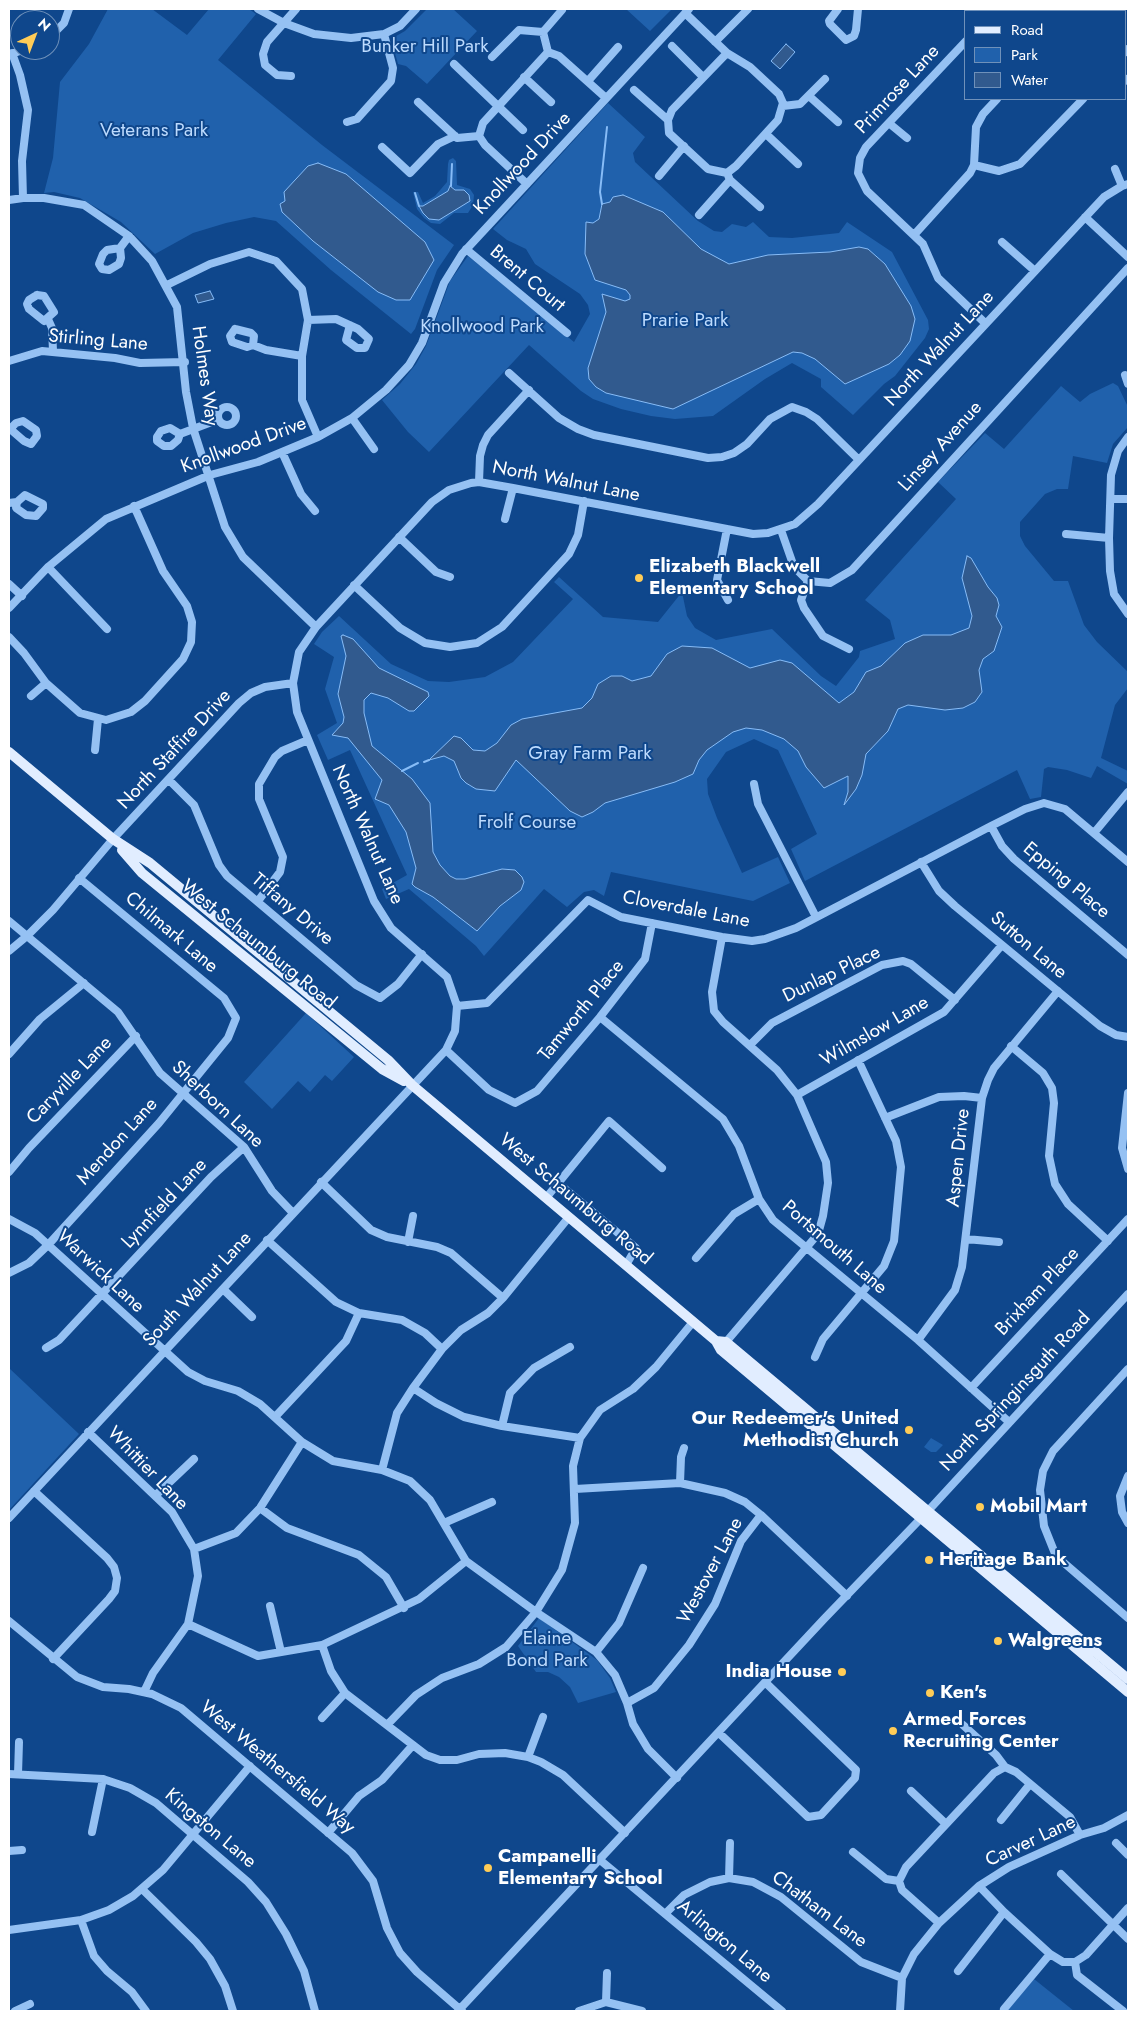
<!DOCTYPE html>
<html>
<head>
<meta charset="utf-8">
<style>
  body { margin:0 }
  #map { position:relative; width:1137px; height:2020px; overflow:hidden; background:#0f478c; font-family:Jost,sans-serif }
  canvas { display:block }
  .frame { position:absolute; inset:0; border:10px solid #fff; pointer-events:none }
  .legend { position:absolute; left:964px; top:10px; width:162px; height:90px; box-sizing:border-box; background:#0f478c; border:1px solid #6f91ba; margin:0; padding:6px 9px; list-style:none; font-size:15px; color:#fff }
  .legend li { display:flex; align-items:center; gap:10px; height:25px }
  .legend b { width:25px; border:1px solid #6f91ba }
  .north { position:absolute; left:10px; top:10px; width:50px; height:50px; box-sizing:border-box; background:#0f478c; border:1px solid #6f91ba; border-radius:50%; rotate:43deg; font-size:14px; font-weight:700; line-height:20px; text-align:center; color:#fff }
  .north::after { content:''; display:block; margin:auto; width:18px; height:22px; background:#ffcc57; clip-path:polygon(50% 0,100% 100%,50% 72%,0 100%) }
</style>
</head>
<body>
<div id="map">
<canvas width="1137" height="2020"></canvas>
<div class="frame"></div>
<ul class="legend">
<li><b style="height:6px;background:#e1edff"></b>Road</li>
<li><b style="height:14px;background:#2061ac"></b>Park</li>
<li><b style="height:14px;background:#315a8e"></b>Water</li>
</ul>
<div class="north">N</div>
</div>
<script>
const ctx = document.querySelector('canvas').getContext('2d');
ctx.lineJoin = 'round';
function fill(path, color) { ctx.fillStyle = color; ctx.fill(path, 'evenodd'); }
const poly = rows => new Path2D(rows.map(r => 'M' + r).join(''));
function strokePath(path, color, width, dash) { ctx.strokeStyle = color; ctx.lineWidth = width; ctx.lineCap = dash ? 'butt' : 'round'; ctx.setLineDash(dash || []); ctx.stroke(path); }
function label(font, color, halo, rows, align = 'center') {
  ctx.font = font + ' Jost,sans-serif'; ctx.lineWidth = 4; ctx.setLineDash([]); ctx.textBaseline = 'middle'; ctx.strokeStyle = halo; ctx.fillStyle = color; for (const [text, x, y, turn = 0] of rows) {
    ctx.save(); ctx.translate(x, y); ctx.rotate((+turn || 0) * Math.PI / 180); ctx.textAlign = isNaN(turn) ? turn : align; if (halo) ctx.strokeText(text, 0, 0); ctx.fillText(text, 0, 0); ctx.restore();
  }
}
fill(poly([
  [108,9,152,9,187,35,209,9,249,9,256,14,218,60,322,145,454,245,437,270,415,329,411,334,331,270,276,221,254,217,226,223,193,233,155,254,121,222,80,198,54,192,44,193,53,158,60,82,89,44],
  [427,9,453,9,477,31,427,84,406,66,398,64,391,39,405,31],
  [626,9,672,9,650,31],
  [608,103,645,137,633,153,635,162,698,221,714,231,722,232,732,224,746,227,753,222,769,237,792,238,839,233,847,222,892,252,928,320,929,329,925,338,895,376,884,384,853,415,821,387,821,379,792,363,765,379,713,416,675,419,651,416,621,409,593,399,581,391,529,345,429,452,408,432,382,400,400,384,416,364,426,346,450,281,468,256,574,342,590,314,588,305,580,294,535,264,526,249,507,240,493,229],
  [453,158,456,161,457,185,470,189,474,195,473,205,468,213,454,213,440,224,431,223,424,218,417,209,413,192,418,192,423,203,435,196,447,182,448,164,449,160],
  [1113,383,1118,386,1128,407,1128,427,1113,444,1107,463,1073,456,1068,489,1057,489,1045,494,1020,522,1020,536,1025,546,1054,581,1068,581,1084,625,1097,642,1128,672,1128,688,1115,705,1101,758,1128,771,1128,784,1097,766,1091,778,1067,770,1048,767,1044,769,1041,797,1030,799,1017,770,805,881,791,849,817,834,778,750,754,739,726,752,707,779,708,794,717,818,742,873,778,857,790,883,753,901,611,872,604,896,594,890,584,892,567,907,544,889,484,956,476,946,409,889,386,899,382,889,407,875,350,750,328,760,317,735,337,723,325,689,334,657,314,644,322,632,339,616,391,664,428,681,449,682,485,677,513,662,573,599,554,582,559,577,603,617,658,622,682,592,687,616,695,628,716,640,772,629,821,676,836,686,859,657,860,651,895,639,890,620,865,600,956,499,938,482,985,433,1004,449,1061,386,1080,402,1090,394],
  [306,1013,354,1057,332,1081,325,1075,310,1092,298,1081,272,1109,244,1082],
  [9,1368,79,1434,9,1510],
  [931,1438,943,1445,936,1452,931,1452,924,1447],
  [539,1618,597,1660,610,1678,616,1692,578,1703,570,1687,559,1677,548,1672,536,1672,518,1646],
  [1034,1979,1074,2011,1007,2011]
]), '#2061ac');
const water = poly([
  [786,44,795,52,780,69,771,61,786,44],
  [318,163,346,174,425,242,434,260,410,300,396,300,378,292,313,241,282,212,280,204,285,201,284,192,308,166,318,163],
  [450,186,455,190,464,190,469,195,470,201,439,220,429,219,423,213,419,206,423,206,448,191,450,186],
  [623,195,663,212,701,249,729,264,768,255,830,252,859,247,868,249,885,264,911,306,915,319,910,341,900,355,889,364,845,384,815,359,802,353,793,352,673,409,606,393,596,387,589,379,588,368,606,312,602,294,625,301,630,299,630,295,626,290,595,280,585,254,586,222,593,223,599,219,602,204,610,202,613,197,623,195],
  [210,291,214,299,198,303,195,295,210,291],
  [967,556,971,558,988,587,997,598,999,605,996,616,1002,627,994,651,983,659,979,670,982,692,975,702,963,708,945,710,908,705,898,709,888,731,866,754,862,775,856,789,844,805,848,792,848,776,824,788,806,767,798,751,784,739,762,730,746,728,733,732,707,750,699,760,693,774,675,782,605,803,593,812,582,817,570,811,516,760,495,791,476,789,466,783,461,778,454,761,444,756,429,760,454,736,461,738,473,750,485,751,497,743,511,725,522,719,582,708,592,698,598,684,611,676,622,676,632,681,651,676,667,654,682,646,712,648,750,668,780,660,792,663,839,703,854,692,866,672,881,666,905,643,923,635,951,635,969,628,972,616,962,578,967,556],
  [343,635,353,639,379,668,428,692,429,696,414,711,409,711,388,698,371,693,364,700,364,713,372,746,412,779,430,803,433,852,440,865,450,876,456,879,465,879,502,869,515,870,522,877,524,882,521,890,500,906,477,931,433,897,415,887,412,884,416,868,406,832,389,805,375,799,382,780,348,738,332,735,343,723,344,717,338,694,346,656,341,636,343,635]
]);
fill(water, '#315a8e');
strokePath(water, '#87bcf7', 1);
strokePath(poly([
  [451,186,452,164],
  [415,193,419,206],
  [602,204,600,192,607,127],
  [424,762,429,760],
  [402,771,418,763]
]), '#87bcf7', 2);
strokePath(poly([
  [258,9,284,23,314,34,351,38,384,34,400,26,416,9],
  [838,9,829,21,830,24,846,40,854,36,856,30,858,9],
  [993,11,995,9],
  [1078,11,1080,9],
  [685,13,727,53,750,67,779,94,783,103,778,120,736,166,727,173,708,169,669,133,668,120,672,110,727,53],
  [543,32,562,10,561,9],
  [543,32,548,52],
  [50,37,64,23,69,9],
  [966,41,866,147,860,158,858,173,867,191,923,244,938,278,985,323],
  [715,42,748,9],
  [672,46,703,77],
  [548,52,559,56,606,98],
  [1126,52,1128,49],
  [12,53,20,75,28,110,22,161,23,198],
  [9,55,22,50],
  [492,57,519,30,543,32],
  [454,64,523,130],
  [291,76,277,75,265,65,263,54,267,42,296,9],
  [524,77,551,102],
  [1126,79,1128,81],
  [588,81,618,47],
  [634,90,668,120],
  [809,96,838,122],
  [418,102,457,138,479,136],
  [783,106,800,104,825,79],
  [347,122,357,119,391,81,393,68,384,34],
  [890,124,907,138],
  [766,134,798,164],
  [382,147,410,173,438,144,455,136],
  [974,165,999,171,1020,164,1083,99],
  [1115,169,1122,186],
  [727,173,730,180,760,207],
  [659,176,684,146],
  [527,184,485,145,479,136,483,123,548,52],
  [9,200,23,198,44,198,84,205,129,236,152,261,177,307,186,392,193,428,225,527,243,557,316,627],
  [699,215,730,180],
  [1085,217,1128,257],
  [914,235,970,173,974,165,976,127,983,114,997,99],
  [1002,242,1035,271],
  [120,248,107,250,103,254,99,264,102,269,109,270,119,264,121,258,120,248,129,236],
  [466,249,567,333],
  [167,285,210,264,249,252,276,261,302,289,308,320,302,356,302,400,318,437],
  [37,295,44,296,54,312,44,321,29,309,27,304,29,300,37,295],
  [48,319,52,328,53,351],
  [308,320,336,319,358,329,369,339,365,348,357,348,346,340,350,325],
  [235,329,251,333,254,336,253,345,247,347,232,342,230,336,235,329],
  [253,345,266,350,302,356],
  [9,361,42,351,115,358,140,363,185,362],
  [509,373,559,418,578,429,594,435,708,458,722,457,734,453,747,444,770,419,792,407,806,412,817,419,859,460],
  [1125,375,1128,384],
  '218 416a9 9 0 1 1 18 0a9 9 0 1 1-18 0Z',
  [352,418,374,449],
  [9,428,24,441,31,444,37,436,36,430,23,421,16,423,10,429],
  [180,434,170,428,161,431,157,437,157,441,164,446,171,446,178,440,180,434,217,420],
  [1128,437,1118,451,1111,475,1109,538,1110,571,1114,594,1128,614],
  [282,452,301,494,315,511],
  [479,482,480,456,483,445,488,435,529,390],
  [1111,499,1128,499],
  [9,503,17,502,25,495,43,504,43,508,36,516,26,515,16,508,17,502],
  [505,519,513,488],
  [727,529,717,580,728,600],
  [781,530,794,567,808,581,830,583,852,570,1128,268],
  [1066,534,1109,538],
  [399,537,436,572,450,577],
  [48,567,107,629],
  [808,581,801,600,804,608,823,636,849,649],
  [9,584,22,596],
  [354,585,400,628,425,643,450,647,477,643,502,627,569,554,578,535,584,501],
  [9,608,48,567,106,519,210,475,258,462,318,437,352,418,386,390,409,365,422,343,444,283,462,254,689,9],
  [9,637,24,653,46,683,80,713,106,720,131,712,145,701,183,659,191,642,192,622,187,606,163,571,134,506],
  [31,696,46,683],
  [95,750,98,719],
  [169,780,194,805,219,865,227,876,356,985,380,998,398,984,422,954],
  [754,784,758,804,816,917],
  [991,826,1002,846,1014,859,1128,955],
  [1094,833,1128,792],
  [921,862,939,891,955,906,1100,1026,1116,1035,1128,1037],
  [258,901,280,872,283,857,259,799,259,784,275,757,282,751,308,740],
  [9,921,118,1012,160,1073,244,1147,272,1191,292,1212],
  [722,937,712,992,714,1011,723,1022,777,1070,797,1095,826,1162,828,1183,823,1216,818,1234,726,1342],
  [9,951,27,936,53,910,113,839,239,703,251,693,265,687,293,683],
  [457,1006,487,1003,588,900,621,917,722,937,752,941,765,939,796,928,991,826,1025,809,1044,803,1065,809,1128,862],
  [600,1017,723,1119,739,1146,759,1199,773,1220,918,1340,1009,1422],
  [750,1045,772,1023,882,965,903,961,911,964,955,1000],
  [1011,1046,1043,1073,1052,1088,1054,1103,1049,1156,1055,1184,1068,1204,1108,1241],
  [446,1050,489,1090,515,1103,537,1091,600,1017,645,959,652,923],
  [9,1054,40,1019,84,983],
  [1128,1093,1122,1148,1128,1169],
  [797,1095,944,1012,1002,945],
  [885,1118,939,1097,964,1096,982,1098],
  [9,1172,29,1148,136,1036],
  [321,1182,371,1230,387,1237,437,1247,451,1253,503,1298],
  [558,1183,636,1248,626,1265],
  [546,1198,609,1121,662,1168],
  [9,1219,35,1233,188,1372,205,1381,238,1391,260,1404,302,1442,333,1461,382,1470,410,1481,430,1500,466,1561,536,1612,596,1652,615,1675,627,1703,633,1724,648,1749,677,1778],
  [966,1239,999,1242],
  [267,1240,336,1302,359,1313,402,1320,425,1333,442,1349],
  [408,1242,413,1216],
  [696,1258,734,1214,759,1199],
  [9,1273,29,1263,48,1245,159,1123,228,1038,236,1018,224,998,79,878],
  [223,1289,252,1317],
  [918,1340,955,1290,962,1267,982,1098,988,1080,994,1068,1058,991],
  [46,1348,59,1340,211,1177,244,1147],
  [815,1357,823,1339,884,1266,894,1241,901,1167,896,1141,858,1060],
  [1128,1369,1053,1451,1043,1471,1040,1490,1044,1526,1056,1556,1128,1618],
  [413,1388,436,1403,464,1417,502,1426,580,1438],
  [971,1388,1128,1219],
  [275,1417,346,1341,359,1313],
  [502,1426,510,1393,534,1368,570,1347],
  [88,1432,172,1512,194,1549,198,1576,188,1624,153,1673,144,1692],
  [382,1470,397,1413,413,1388,442,1349,461,1330,488,1313,503,1298,569,1217],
  [1128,1476,1120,1496,1122,1512,1128,1523],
  [680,1483,681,1457,684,1448],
  [575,1489,680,1483,725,1493,745,1502,761,1515,847,1596],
  [34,1491,107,1558,114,1567,117,1578,115,1591,109,1599,53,1659],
  [156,1495,194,1459],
  [260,1508,287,1528,359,1555,386,1577,404,1608],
  [9,1518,446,1050,455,1031,457,1006,447,977,391,928,374,901,297,712,293,683,299,652,316,627,432,502,449,490,471,483,479,482,513,488,753,534,768,533,795,524,818,504,1104,197,1122,186,1128,184],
  [444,1523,492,1502],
  [194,1549,236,1533,260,1508,302,1442],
  [270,1606,281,1652],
  [9,1621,77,1677,103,1687,129,1689,152,1694,181,1708,352,1853,373,1881,387,1928,400,1953,417,1972,462,2011],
  [188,1624,258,1656,322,1645,419,1599,466,1561],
  [322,1645,331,1671,345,1693,426,1755,440,1760,457,1760,479,1754,505,1753,528,1757,541,1762,563,1775,625,1833],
  [596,1652,619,1623,643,1568],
  [627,1703,654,1688,689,1645,715,1604,741,1541,761,1515],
  [322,1718,345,1693],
  [387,1725,416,1695,442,1678,479,1664,506,1647,536,1612,562,1570,575,1523,573,1466,580,1438,600,1410,633,1389,656,1367,693,1322],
  [963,1725,996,1755,1005,1767,1016,1772,1070,1817,1080,1835],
  [719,1733,808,1817,821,1815,855,1778,856,1770,766,1683],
  [528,1757,543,1717],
  [9,1774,103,1779,130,1788,156,1803,248,1882,266,1902,286,1934,304,1971,315,2011],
  [18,1774,19,1742],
  [911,1791,946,1824],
  [1001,1820,1030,1784],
  [92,1832,103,1779],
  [328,1833,359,1796,382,1780,413,1745],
  [1116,1843,1128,1855],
  [9,1851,22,1850],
  [853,1852,886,1879,899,1881,902,1890,939,1923],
  [600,1860,782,2011],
  [1061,1874,1128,1939],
  [729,1878,730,1843],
  [899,1881,906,1867,994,1773,1005,1767],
  [979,1886,1004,1912,1050,1954,1063,1962,1075,1962,1077,1975,1123,2011],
  [142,1889,196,1942,210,1959,225,1986,233,2011],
  [665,1914,684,1895,710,1882,729,1878,753,1882,781,1897,861,1962,902,1978],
  [81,1920,94,1956,107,1971,132,1992,146,2011],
  [9,1930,81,1920,109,1910,133,1896,163,1870,250,1766],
  [1075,1962,1086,1955,1128,1908],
  [958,1971,1004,1912],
  [606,2002,607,1973],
  [1004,2009,1050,1954],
  [15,2011,30,2004],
  [458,2011,824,1619,927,1512,1128,1294],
  [579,2011,606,2002,642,2011],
  [900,2011,902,1978,914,1954,939,1923,979,1886,1009,1867,1080,1835,1104,1828,1128,1815]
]), '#95c1f3', 8);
strokePath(poly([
  [9,752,113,839,150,863,388,1060,412,1085,716,1341,721,1350,1128,1692],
  [122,850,142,873,382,1069,404,1081],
  [716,1341,726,1342,1128,1679]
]), '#e1edff', 10);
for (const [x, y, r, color] of [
  [639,578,5,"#ffcc57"],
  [909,1430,5,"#ffcc57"],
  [980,1507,5,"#ffcc57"],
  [929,1560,5,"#ffcc57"],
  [998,1641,5,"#ffcc57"],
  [842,1672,5,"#ffcc57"],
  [930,1693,5,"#ffcc57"],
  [893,1731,5,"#ffcc57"],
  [488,1868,5,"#ffcc57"]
]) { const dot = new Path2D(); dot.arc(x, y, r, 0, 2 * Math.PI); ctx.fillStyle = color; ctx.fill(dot); strokePath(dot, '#0f478c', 2); }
label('19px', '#bddbfe', '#0f478c', [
  ["Bunker Hill Park",425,47],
  ["Veterans Park",154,131],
  ["Prarie Park",685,321],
  ["Knollwood Park",482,327],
  ["Gray Farm Park",590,754],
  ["Frolf Course",527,823],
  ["Elaine",547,1639],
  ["Bond Park",547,1661]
]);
label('19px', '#fff', '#0f478c', [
  ["Primrose Lane",898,90,-47],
  ["Knollwood Drive",523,164,-47],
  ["Brent Court",527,279,40],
  ["Stirling Lane",98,341,5],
  ["North Walnut Lane",940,349,-47],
  ["Holmes Way",204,376,82],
  ["Knollwood Drive",244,446,-20],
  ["Linsey Avenue",941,447,-48],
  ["North Walnut Lane",566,482,11],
  ["North Staffire Drive",175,750,-47],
  ["North Walnut Lane",367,835,66],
  ["Epping Place",1066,881,40],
  ["Tiffany Drive",292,910,40],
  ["Cloverdale Lane",686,910,11],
  ["Chilmark Lane",171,933,40],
  ["West Schaumburg Road",258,945,39],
  ["Sutton Lane",1028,946,40],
  ["Dunlap Place",832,975,-26],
  ["Tamworth Place",582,1011,-51],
  ["Wilmslow Lane",875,1032,-30],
  ["Caryville Lane",70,1081,-46],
  ["Sherborn Lane",217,1105,43],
  ["Mendon Lane",118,1142,-48],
  ["Aspen Drive",959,1158,-84],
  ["West Schaumburg Road",575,1200,40],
  ["Lynnfield Lane",165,1204,-47],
  ["Portsmouth Lane",834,1248,41],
  ["Warwick Lane",100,1272,43],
  ["South Walnut Lane",198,1290,-47],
  ["Brixham Place",1038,1292,-47],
  ["North Springinsguth Road",1016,1392,-47],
  ["Whittier Lane",147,1469,46],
  ["Westover Lane",711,1571,-62],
  ["West Weathersfield Way",277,1768,40],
  ["Kingston Lane",210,1829,40],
  ["Carver Lane",1031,1842,-25],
  ["Chatham Lane",819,1910,37],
  ["Arlington Lane",724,1942,40]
]);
label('bold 19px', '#fff', '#0f478c', [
  ["Elizabeth Blackwell",649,567],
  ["Elementary School",649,589],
  ["Our Redeemer's United",899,1419,"right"],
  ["Methodist Church",899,1441,"right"],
  ["Mobil Mart",990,1507],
  ["Heritage Bank",939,1560],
  ["Walgreens",1008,1641],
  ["India House",832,1672,"right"],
  ["Ken's",940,1693],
  ["Armed Forces",903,1720],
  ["Recruiting Center",903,1742],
  ["Campanelli",498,1857],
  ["Elementary School",498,1879]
], 'left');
</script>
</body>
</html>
